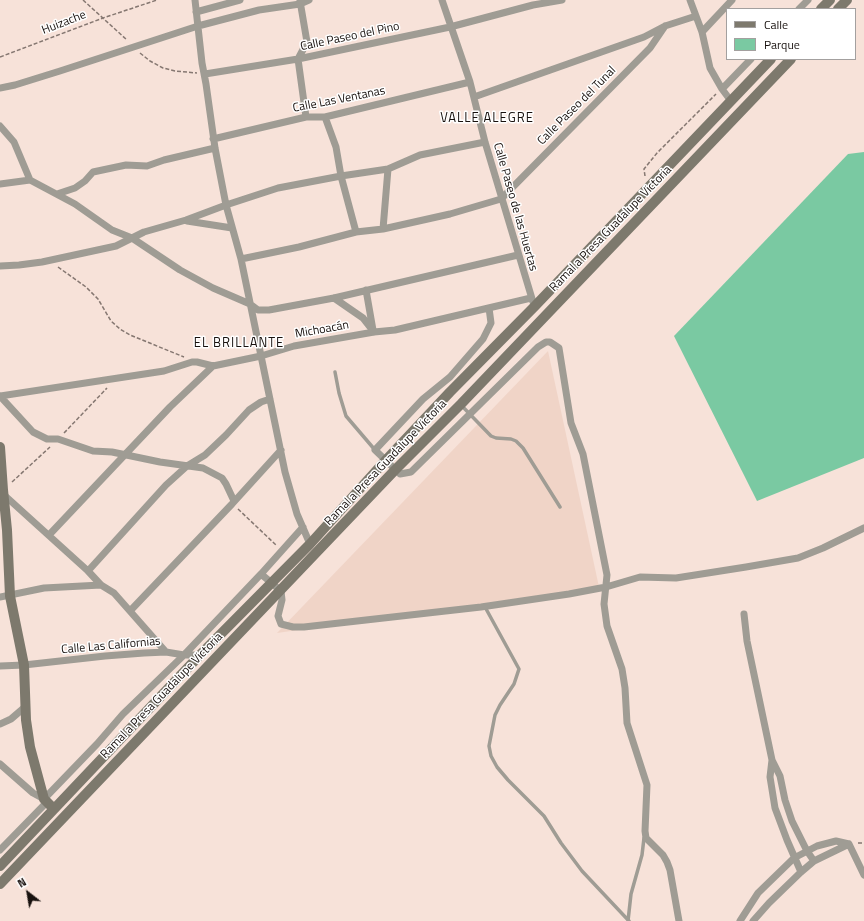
<!DOCTYPE html>
<html>
<head>
<meta charset="utf-8">
<style>
  body { margin:0 }
  #map { position:relative; width:864px; height:921px; overflow:hidden; background:#f7e2d9; font-family:"Titillium Web",sans-serif }
  canvas { display:block }
  .legend { position:absolute; left:726px; top:8px; width:130px; height:52px; box-sizing:border-box; background:#fff; border:1px solid #a3a09f; margin:0; padding:5px 7px; list-style:none; font-size:12px; color:#18110e }
  .legend li { display:flex; align-items:center; gap:8px; height:20px }
  .legend b { width:20px; border:1px solid #a3a09f }
  .north { position:absolute; left:8px; top:873px; width:40px; height:40px; -webkit-text-stroke:3px #fff; paint-order:stroke; rotate:329deg; font-size:11px; font-weight:700; line-height:16px; text-align:center; color:#18110e }
  .north::after { content:''; display:block; margin:auto; width:14px; height:18px; background:#18110e; clip-path:polygon(50% 0,100% 100%,50% 72%,0 100%) }
</style>
</head>
<body>
<div id="map">
<canvas width="864" height="921"></canvas>
<ul class="legend">
<li><b style="height:5px;background:#7d796d"></b>Calle</li>
<li><b style="height:11px;background:#7ac9a2"></b>Parque</li>
</ul>
<div class="north">N</div>
</div>
<script>
const ctx = document.querySelector('canvas').getContext('2d');
ctx.lineJoin = 'round';
function fill(path, color) { ctx.fillStyle = color; ctx.fill(path, 'evenodd'); }
const poly = rows => new Path2D(rows.map(r => 'M' + r).join(''));
function strokePath(path, color, width, dash) { ctx.strokeStyle = color; ctx.lineWidth = width; ctx.lineCap = dash ? 'butt' : 'round'; ctx.setLineDash(dash || []); ctx.stroke(path); }
function label(font, color, halo, rows, align = 'center') {
  ctx.font = font + ' "Titillium Web",sans-serif'; ctx.lineWidth = 3; ctx.setLineDash([]); ctx.textBaseline = 'middle'; ctx.strokeStyle = halo; ctx.fillStyle = color; for (const [text, x, y, turn = 0] of rows) {
    ctx.save(); ctx.translate(x, y); ctx.rotate((+turn || 0) * Math.PI / 180); ctx.textAlign = isNaN(turn) ? turn : align; if (halo) ctx.strokeText(text, 0, 0); ctx.fillText(text, 0, 0); ctx.restore();
  }
}
fill(poly([
  [548,351,599,587,277,633]
]), '#f0d4c7');
fill(poly([
  [864,152,864,458,757,501,674,336,848,154]
]), '#7ac9a2');
strokePath(poly([
  [83,0,127,40],
  [140,53,150,61,163,68,175,71,197,73],
  [0,57,103,18,157,0],
  [645,176,644,169,657,153,716,94],
  [58,267,86,287,98,299,111,321,120,329,130,335,184,357],
  [64,433,107,388],
  [12,482,50,447],
  [238,509,276,545],
  [858,843,864,843]
]), '#857771', 1.5, [4, 2]);
strokePath(poly([
  [335,372,339,393,346,416,375,450],
  [461,405,491,436,496,438,511,439,516,441,523,448,560,507],
  [485,607,519,669,514,684,500,705,495,715,489,746,491,756,497,767,508,780,544,816,561,843,582,871,629,921],
  [628,921,631,894,642,855,644,838]
]), '#9f9c94', 3.5);
strokePath(poly([
  [195,0,202,63,206,84,215,148,226,205,241,259,285,472,297,514,310,544],
  [442,0,470,82,485,142,533,302],
  [690,0,702,32,710,68,722,89,731,101],
  [300,1,307,42,298,59,306,117],
  [799,9,808,0],
  [196,12,240,0],
  [702,32,732,0],
  [205,74,298,59,450,27,533,5,562,0],
  [0,88,15,85,60,71,198,26,259,10,300,4,309,0],
  [722,89,751,59],
  [474,97,644,37,665,26,696,16],
  [325,117,336,147,341,176,356,232],
  [0,126,14,142,30,180,75,204,112,230,132,238,180,270,213,288,250,304,258,310,269,310,334,298,518,255],
  [213,139,306,117,325,117,470,82],
  [0,184,30,180],
  [57,194,75,188,85,181,93,172,126,165,147,166,164,160,215,148],
  [187,221,232,228],
  [383,229,388,169],
  [241,259,299,247,356,232,383,229,450,214,501,199,650,48,665,26],
  [0,266,19,265,42,262,116,246,144,232,186,220,226,205,278,188,341,176,388,169,420,155,485,142],
  [366,290,373,330],
  [334,298,363,318,374,332],
  [489,308,491,323,483,339,450,377,423,399,375,450,400,474,411,472,538,347,546,342,550,342,559,348,571,423,583,454,607,575,604,604,607,626,622,669,625,688,627,723,647,785,645,831,646,838,663,855,667,862,670,870,679,921],
  [0,396,164,371,192,362,197,362,213,366,261,356,294,346,374,332,395,330,531,298],
  [0,396,33,432,47,439,58,439,93,451,112,452,160,462,203,468,222,478,226,484,234,501],
  [3,494,88,571],
  [49,535,170,407,213,366],
  [261,574,281,591,282,600,278,616,281,624,293,627,304,627,481,607,569,594,606,587,640,577,676,578,746,567,798,558,823,548,864,528],
  [0,597,44,588,101,585],
  [130,611,232,504,281,450],
  [744,614,747,641,772,760,780,776,785,800,792,821,807,851,814,861],
  [166,652,114,593,101,585,88,571,166,485,187,466,205,455,226,435,249,410,261,402,270,399],
  [0,666,24,665,105,656,144,653,166,652,184,655,200,655],
  [0,724,11,719,25,707],
  [772,760,770,777,775,808,787,840,801,872],
  [0,764,33,793,44,799,97,744,123,714,184,655,261,574,303,527],
  [0,850,47,802],
  [740,921,758,893,794,858,817,846,836,841,849,844,864,875],
  [753,921,769,903,801,872,814,861,849,844]
]), '#9f9c94', 7);
strokePath(poly([
  [821,9,830,0],
  [838,9,847,0],
  [0,447,3,490,7,530,10,596,24,665,26,720,30,747,44,799,54,809],
  [0,866,200,655,310,544,385,461,450,392,535,306,771,59],
  [0,884,395,470,461,404,791,59]
]), '#7d796d', 10);
label('12px', '#18110e', '#fff', [
  ["Huizache",64,23,-21],
  ["Calle Paseo del Pino",350,37,-12],
  ["Calle Las Ventanas",339,100,-11],
  ["Calle Paseo del Tunal",577,106,-45],
  ["Calle Paseo de las Huertas",515,207,74],
  ["Ramal a Presa Guadalupe Victoria",611,229,-46],
  ["Michoacán",322,330,-10],
  ["Ramal a Presa Guadalupe Victoria",386,463,-46],
  ["Calle Las Californias",111,646,-5],
  ["Ramal a Presa Guadalupe Victoria",162,696,-46]
]);
ctx.letterSpacing = '1px';
label('13px', '#18110e', '#fff', [
  ["VALLE ALEGRE",487,119],
  ["EL BRILLANTE",239,344]
]);
ctx.letterSpacing = '0px';
</script>
</body>
</html>
